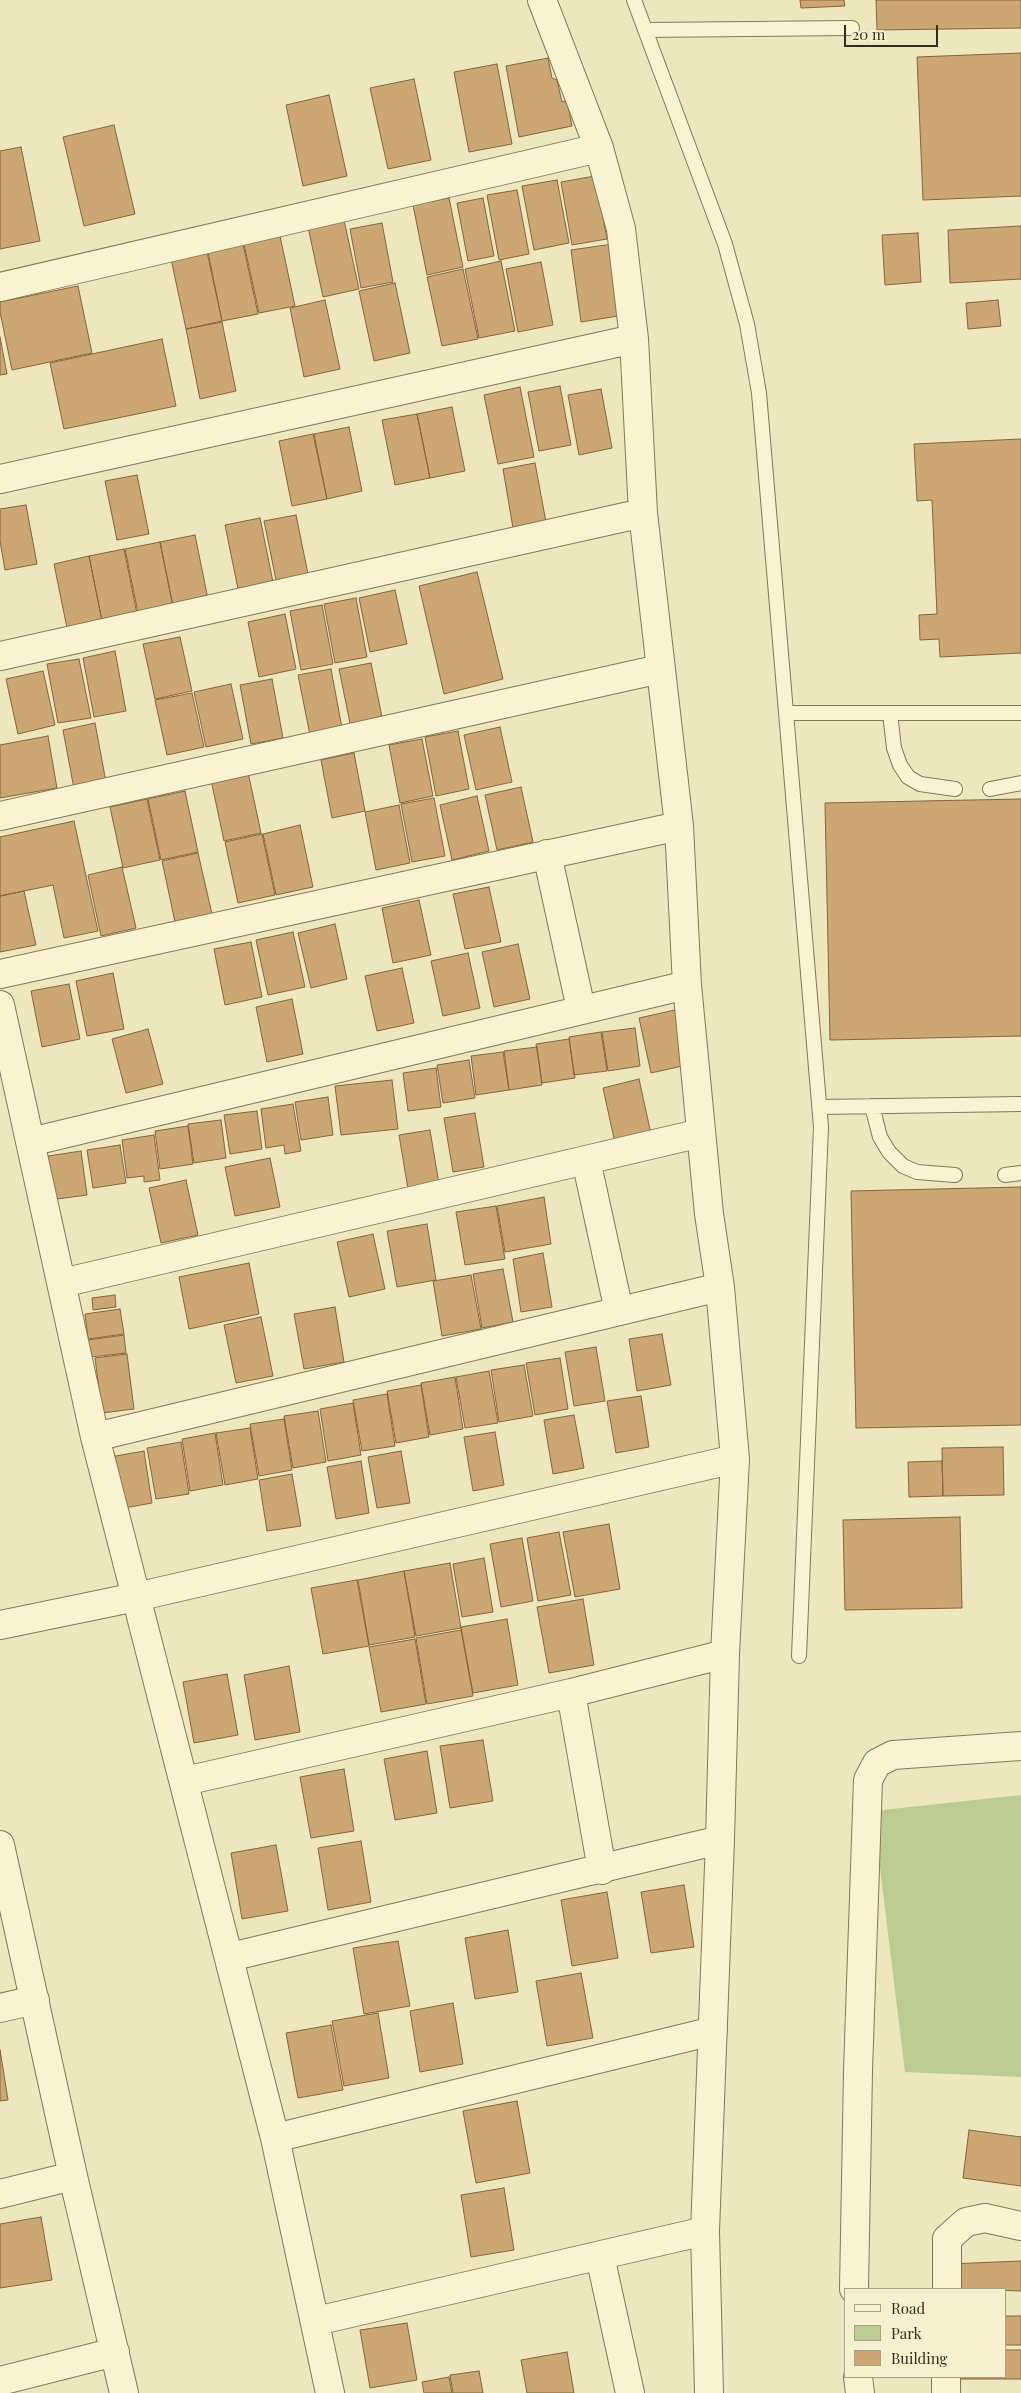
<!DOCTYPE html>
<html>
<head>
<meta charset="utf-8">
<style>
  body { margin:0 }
  #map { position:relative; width:1021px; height:2393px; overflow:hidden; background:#ede7be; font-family:"Playfair Display",serif }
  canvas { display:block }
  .legend { position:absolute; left:844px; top:2288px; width:162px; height:90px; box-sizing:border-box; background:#f5f0cd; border:1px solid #a8a286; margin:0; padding:6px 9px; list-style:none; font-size:15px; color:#352c1c }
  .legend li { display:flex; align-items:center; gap:10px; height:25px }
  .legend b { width:25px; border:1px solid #a8a286 }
  .scale { position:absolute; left:844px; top:25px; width:94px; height:22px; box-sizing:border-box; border:2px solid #352c1c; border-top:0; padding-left:6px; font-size:15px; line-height:18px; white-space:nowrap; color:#352c1c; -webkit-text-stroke:4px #f5f0cd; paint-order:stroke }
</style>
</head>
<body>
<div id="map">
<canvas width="1021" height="2393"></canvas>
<ul class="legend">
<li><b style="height:6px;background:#f9f3d1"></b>Road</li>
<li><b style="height:14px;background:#bccb92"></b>Park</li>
<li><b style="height:14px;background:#cca673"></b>Building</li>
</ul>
<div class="scale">20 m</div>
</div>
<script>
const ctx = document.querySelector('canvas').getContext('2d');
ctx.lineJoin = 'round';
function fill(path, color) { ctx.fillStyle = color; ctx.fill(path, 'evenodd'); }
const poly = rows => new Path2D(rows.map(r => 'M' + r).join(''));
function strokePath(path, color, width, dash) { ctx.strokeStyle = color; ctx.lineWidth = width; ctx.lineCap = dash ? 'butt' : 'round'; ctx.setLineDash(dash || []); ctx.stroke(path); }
fill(poly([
  [1021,1795,1021,2077,905,2072,873,1811]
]), '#bccb92');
const building = poly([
  [800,0,844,0,845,6,801,8,800,0],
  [876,0,1021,0,1021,28,877,30,876,0],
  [1021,53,1021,196,923,200,917,57,1021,53],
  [548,58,552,78,557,80,562,102,567,100,572,126,519,137,506,66,548,58],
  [497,64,512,144,469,152,454,72,497,64],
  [414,79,431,160,388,169,370,88,414,79],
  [329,95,347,176,303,186,286,105,329,95],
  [114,125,135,214,84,226,63,137,114,125],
  [21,147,40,241,0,249,0,151,21,147],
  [595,176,607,239,572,245,561,182,595,176],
  [557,180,569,243,534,250,522,186,557,180],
  [517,190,529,254,499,260,487,195,517,190],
  [449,198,463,267,427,275,413,205,449,198],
  [483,198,494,256,468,261,457,203,483,198],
  [344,220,359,289,323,297,308,227,344,220],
  [382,223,393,282,361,288,350,229,382,223],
  [1021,226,1021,279,950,283,948,230,1021,226],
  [918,233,921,282,885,285,882,235,918,233],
  [280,236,295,306,259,313,244,244,280,236],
  [243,244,258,314,222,321,208,252,243,244],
  [613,244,624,315,581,322,571,250,613,244],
  [207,252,222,321,186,329,171,259,207,252],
  [501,261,515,331,479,338,465,269,501,261],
  [541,262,553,325,518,332,506,269,541,262],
  [463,269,478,339,442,346,427,277,463,269],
  [395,283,410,353,374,361,359,291,395,283],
  [78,286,92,353,12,370,0,312,0,302,78,286],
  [325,300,340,369,304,377,290,308,325,300],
  [998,300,1001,326,968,329,966,303,998,300],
  [222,322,236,391,200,399,186,329,222,322],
  [0,337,7,374,0,375,0,337],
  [162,339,176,406,64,429,50,363,162,339],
  [560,386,571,445,539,451,528,392,560,386],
  [520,387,534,457,498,464,484,395,520,387],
  [601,389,612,448,579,455,568,395,601,389],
  [452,407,465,471,430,478,417,414,452,407],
  [417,414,430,478,395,485,382,420,417,414],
  [349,427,362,491,327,499,314,434,349,427],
  [313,434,327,499,292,506,279,441,313,434],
  [1021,439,1021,653,940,657,939,639,920,640,919,615,937,614,932,500,917,501,914,444,1021,439],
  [535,463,546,522,513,528,503,469,535,463],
  [137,475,149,534,117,540,105,481,137,475],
  [26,505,37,564,5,570,0,541,0,509,26,505],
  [296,515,308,574,276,580,264,521,296,515],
  [260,518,273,582,238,589,225,525,260,518],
  [195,535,208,599,173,606,160,542,195,535],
  [160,542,173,607,138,613,125,549,160,542],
  [124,549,137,614,102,621,89,556,124,549],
  [89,556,102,621,67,628,54,564,89,556],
  [477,572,503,679,444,694,419,586,477,572],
  [395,590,407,644,370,652,359,598,395,590],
  [356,598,367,657,335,663,324,604,356,598],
  [322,605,333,664,301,670,290,611,322,605],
  [285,614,296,669,259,677,248,622,285,614],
  [180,637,192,691,155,699,143,644,180,637],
  [115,651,126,711,94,717,83,658,115,651],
  [79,659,91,718,58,723,47,664,79,659],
  [371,663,383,722,351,728,339,669,371,663],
  [331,669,342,728,310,735,298,675,331,669],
  [43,671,55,725,18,734,6,679,43,671],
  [272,679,283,738,251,744,240,685,272,679],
  [231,684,243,739,206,747,194,692,231,684],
  [192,693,204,747,167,755,155,700,192,693],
  [95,723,106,782,74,789,63,730,95,723],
  [500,727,512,782,476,790,464,735,500,727],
  [458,731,469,789,436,796,425,737,458,731],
  [48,736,57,788,0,798,0,745,48,736],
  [422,739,433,796,400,803,389,745,422,739],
  [354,753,365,811,332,818,321,760,354,753],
  [248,772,261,833,224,841,211,780,248,772],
  [521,787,533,842,497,850,485,795,521,787],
  [185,791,198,852,161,860,148,799,185,791],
  [477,796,489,851,452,860,440,805,477,796],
  [434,798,445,856,412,862,401,804,434,798],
  [147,799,160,860,123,868,110,807,147,799],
  [1021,799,1021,1036,830,1040,825,803,1021,799],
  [399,805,410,863,376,870,365,812,399,805],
  [74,821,98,931,64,938,53,885,0,896,0,837,74,821],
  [300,825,313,887,276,895,263,834,300,825],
  [262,834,275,895,238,903,225,842,262,834],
  [198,853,212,914,175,922,162,861,198,853],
  [122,867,136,928,101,936,88,875,122,867],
  [489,887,501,942,465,949,453,894,489,887],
  [24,891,36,945,0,952,0,896,24,891],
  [419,900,431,955,393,963,382,908,419,900],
  [335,924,347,979,311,988,298,933,335,924],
  [293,932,305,987,268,995,256,940,293,932],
  [251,942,262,997,225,1005,214,949,251,942],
  [518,944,530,999,494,1007,482,952,518,944],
  [468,953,480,1008,443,1016,431,961,468,953],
  [402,968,414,1023,377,1031,365,976,402,968],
  [113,973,124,1029,87,1036,76,981,113,973],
  [69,984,80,1039,42,1047,31,991,69,984],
  [292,999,303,1054,267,1062,256,1007,292,999],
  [675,1010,687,1065,651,1073,639,1018,675,1010],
  [635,1028,640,1066,608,1071,602,1032,635,1028],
  [148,1029,163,1084,126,1093,112,1039,148,1029],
  [601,1032,607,1071,574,1075,569,1037,601,1032],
  [569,1039,575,1078,542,1083,536,1044,569,1039],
  [537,1047,542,1085,509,1090,504,1051,537,1047],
  [503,1052,509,1090,476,1095,471,1056,503,1052],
  [469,1060,475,1098,443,1103,437,1065,469,1060],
  [436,1068,441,1107,408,1111,403,1073,436,1068],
  [639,1079,651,1134,615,1143,603,1088,639,1079],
  [392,1080,398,1129,341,1135,335,1086,392,1080],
  [328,1097,333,1135,301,1140,295,1102,328,1097],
  [293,1104,301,1151,285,1154,284,1145,266,1148,261,1109,293,1104],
  [257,1111,262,1149,230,1154,224,1115,257,1111],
  [475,1113,484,1167,453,1172,444,1118,475,1113],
  [221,1120,226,1158,194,1163,188,1124,221,1120],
  [188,1126,193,1164,160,1169,155,1131,188,1126],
  [430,1130,439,1184,408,1189,399,1135,430,1130],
  [154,1135,160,1180,144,1182,144,1176,127,1178,122,1140,154,1135],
  [120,1145,126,1183,93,1188,87,1150,120,1145],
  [81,1151,87,1195,50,1200,42,1157,81,1151],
  [270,1158,280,1207,235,1216,225,1167,270,1158],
  [186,1180,198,1235,161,1243,149,1188,186,1180],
  [1021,1187,1021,1425,856,1428,851,1191,1021,1187],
  [544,1197,551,1244,505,1252,497,1206,544,1197],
  [496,1206,505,1259,465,1265,456,1212,496,1206],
  [427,1224,436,1280,397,1287,387,1231,427,1224],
  [373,1234,385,1289,349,1297,337,1242,373,1234],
  [543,1253,552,1307,521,1312,513,1259,543,1253],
  [249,1263,259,1314,189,1329,179,1277,249,1263],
  [503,1269,513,1322,482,1328,473,1274,503,1269],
  [471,1275,481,1329,442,1336,433,1281,471,1275],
  [115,1295,116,1307,93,1310,92,1298,115,1295],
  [335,1307,344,1362,304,1369,294,1314,335,1307],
  [120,1309,124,1334,88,1339,85,1314,120,1309],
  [261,1317,273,1376,236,1383,224,1325,261,1317],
  [662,1334,671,1385,637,1391,629,1339,662,1334],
  [124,1335,126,1353,91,1357,88,1340,124,1335],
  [596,1347,605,1401,574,1406,565,1352,596,1347],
  [127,1354,134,1409,102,1413,95,1358,127,1354],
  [560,1358,568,1409,535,1415,526,1363,560,1358],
  [524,1365,533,1416,499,1422,491,1370,524,1365],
  [489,1371,498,1423,465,1428,456,1377,489,1371],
  [455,1377,463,1429,430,1435,421,1383,455,1377],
  [421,1385,429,1437,396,1443,387,1391,421,1385],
  [387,1394,395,1446,362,1451,353,1400,387,1394],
  [641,1396,649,1447,616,1453,607,1401,641,1396],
  [353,1403,361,1455,328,1461,320,1409,353,1403],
  [318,1411,326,1462,293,1468,284,1416,318,1411],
  [574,1415,584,1468,553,1474,544,1420,574,1415],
  [284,1419,292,1470,259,1476,250,1424,284,1419],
  [250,1428,258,1479,225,1485,216,1433,250,1428],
  [495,1432,504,1485,473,1491,464,1437,495,1432],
  [215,1433,223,1485,190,1491,182,1439,215,1433],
  [181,1442,189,1494,156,1499,147,1448,181,1442],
  [1003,1447,1004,1495,943,1496,942,1448,1003,1447],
  [144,1451,152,1503,119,1509,110,1457,144,1451],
  [401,1451,410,1503,377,1508,368,1457,401,1451],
  [361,1461,369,1513,336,1519,327,1467,361,1461],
  [942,1461,943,1496,909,1497,908,1462,942,1461],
  [292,1474,301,1526,267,1531,259,1480,292,1474],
  [960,1517,962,1608,845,1610,843,1520,960,1517],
  [609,1524,620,1589,575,1597,563,1532,609,1524],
  [559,1532,571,1595,538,1601,527,1538,559,1532],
  [522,1538,533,1601,501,1607,490,1544,522,1538],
  [484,1558,493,1612,462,1617,453,1564,484,1558],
  [450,1563,461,1628,416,1636,404,1571,450,1563],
  [404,1571,415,1637,369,1645,358,1580,404,1571],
  [357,1580,369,1646,323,1654,311,1588,357,1580],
  [583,1599,594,1665,549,1673,537,1607,583,1599],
  [507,1619,518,1685,473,1693,461,1627,507,1619],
  [461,1630,473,1696,427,1704,416,1638,461,1630],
  [415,1639,426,1704,381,1712,369,1647,415,1639],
  [289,1666,300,1732,255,1740,244,1675,289,1666],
  [227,1674,238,1735,194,1743,183,1682,227,1674],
  [483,1740,493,1801,450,1808,440,1746,483,1740],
  [427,1751,437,1813,395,1820,384,1759,427,1751],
  [344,1769,354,1831,311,1838,300,1777,344,1769],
  [361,1841,371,1902,328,1910,318,1848,361,1841],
  [276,1845,288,1911,242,1919,231,1853,276,1845],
  [684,1885,694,1947,651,1953,641,1892,684,1885],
  [607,1892,618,1958,572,1966,561,1900,607,1892],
  [508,1930,518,1992,475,1999,465,1938,508,1930],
  [398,1941,410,2006,364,2014,353,1948,398,1941],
  [581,1973,593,2038,547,2046,536,1981,581,1973],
  [453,2003,463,2064,420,2072,410,2011,453,2003],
  [378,2013,389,2078,344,2086,332,2021,378,2013],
  [331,2025,343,2090,298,2098,286,2033,331,2025],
  [0,2050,8,2100,0,2101,0,2050],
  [517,2101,530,2173,476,2183,463,2111,517,2101],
  [969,2130,1021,2137,1021,2186,963,2178,969,2130],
  [504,2188,514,2250,471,2257,461,2195,504,2188],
  [41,2217,52,2280,0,2288,0,2224,41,2217],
  [1021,2261,1021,2291,950,2289,949,2264,1021,2261],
  [1005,2316,1021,2316,1021,2345,1005,2345,1005,2316],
  [407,2323,417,2380,370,2388,360,2330,407,2323],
  [1005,2350,1021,2350,1021,2379,950,2379,950,2377,1005,2377,1005,2350],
  [567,2352,574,2393,527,2393,521,2360,567,2352],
  [479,2371,483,2393,453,2393,450,2375,479,2371],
  [449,2377,452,2393,424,2393,422,2382,449,2377]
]);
fill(building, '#cca673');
strokePath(building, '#85643d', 1);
const lane = poly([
  [634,0,725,244,747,324,759,393,821,1127,799,1656],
  [645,30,852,28],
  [787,713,1021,713],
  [890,713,894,748,900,765,908,777,920,784,955,789],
  [990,789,1021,783],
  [872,1106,880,1137,889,1152,903,1166,917,1172,955,1175],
  [820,1107,1021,1104],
  [1005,1175,1021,1173]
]);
const street = poly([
  [542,0,599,148,621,229,634,339,643,513,679,826,687,985,709,1214,720,1287,735,1459,725,1654,720,1840,705,2231,709,2393],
  [0,287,599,148],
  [0,479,634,339],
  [0,656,643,513],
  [0,816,660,669],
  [547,854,581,1009],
  [0,974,679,826],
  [0,1005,95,1437,275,2138,330,2393],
  [30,1142,687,985],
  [586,1160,619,1311],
  [62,1283,701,1133],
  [95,1437,720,1287],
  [0,1625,136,1597,735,1459],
  [571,1693,602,1870],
  [185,1781,571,1693,725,1654],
  [0,1845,73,2176,124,2393],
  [230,1957,720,1840],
  [0,2008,35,2000],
  [275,2138,713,2031],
  [0,2194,73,2176],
  [600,2256,630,2393],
  [854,2289,858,2071,868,1780,877,1763,893,1755,1021,1746],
  [947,2289,947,2239,966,2222,985,2218,1021,2226],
  [316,2321,705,2231],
  [858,2377,860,2393],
  [0,2381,115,2352],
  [946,2393,946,2377]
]);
strokePath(lane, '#857757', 16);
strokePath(street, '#857757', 30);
strokePath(lane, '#f9f3d1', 14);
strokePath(street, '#f9f3d1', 28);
</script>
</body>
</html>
